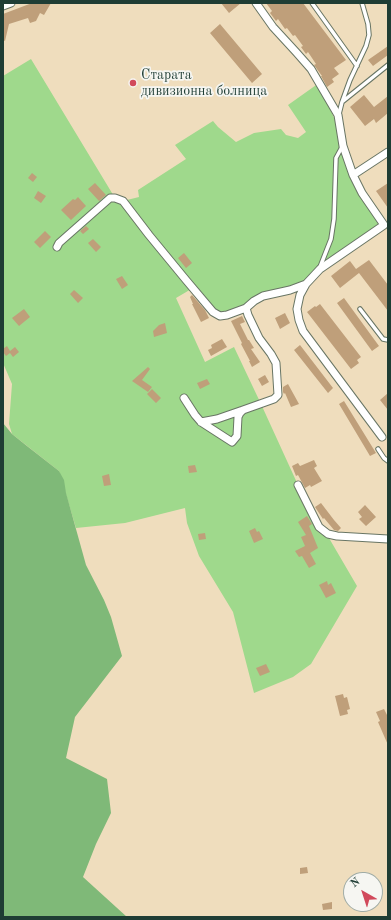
<!DOCTYPE html>
<html>
<head>
<meta charset="utf-8">
<style>
  body { margin:0 }
  #map { position:relative; width:391px; height:920px; overflow:hidden; background:#efddbd; font-family:"Old Standard TT",serif }
  canvas { display:block }
  .frame { position:absolute; inset:0; border:4px solid #1f3d34; pointer-events:none }
  .north { position:absolute; left:343px; top:872px; width:40px; height:40px; box-sizing:border-box; background:#f6f6f2; border:1px solid #a0aca6; border-radius:50%; rotate:321deg; font-size:11px; font-weight:700; line-height:16px; text-align:center; color:#1f3d34 }
  .north::after { content:''; display:block; margin:auto; width:14px; height:18px; background:#d1495b; clip-path:polygon(50% 0,100% 100%,50% 72%,0 100%) }
</style>
</head>
<body>
<div id="map">
<canvas width="391" height="920"></canvas>
<div class="frame"></div>
<div class="north">N</div>
</div>
<script>
const ctx = document.querySelector('canvas').getContext('2d');
ctx.lineJoin = 'round';
function fill(path, color) { ctx.fillStyle = color; ctx.fill(path, 'evenodd'); }
const poly = rows => new Path2D(rows.map(r => 'M' + r).join(''));
function strokePath(path, color, width, dash) { ctx.strokeStyle = color; ctx.lineWidth = width; ctx.lineCap = dash ? 'butt' : 'round'; ctx.setLineDash(dash || []); ctx.stroke(path); }
function label(font, color, halo, rows, align = 'center') {
  ctx.font = font + ' "Old Standard TT",serif'; ctx.lineWidth = 3.5; ctx.setLineDash([]); ctx.textBaseline = 'middle'; ctx.strokeStyle = halo; ctx.fillStyle = color; for (const [text, x, y, turn = 0] of rows) {
    ctx.save(); ctx.translate(x, y); ctx.rotate((+turn || 0) * Math.PI / 180); ctx.textAlign = isNaN(turn) ? turn : align; if (halo) ctx.strokeText(text, 0, 0); ctx.fillText(text, 0, 0); ctx.restore();
  }
}
fill(poly([
  [31,59,115,198,123,201,139,197,138,190,186,159,175,145,213,121,218,127,236,142,254,133,281,129,286,135,298,138,306,132,288,105,319,83,341,134,353,175,384,225,306,284,263,296,246,308,220,316,193,288,176,298,205,362,234,347,261,404,298,485,357,586,311,664,293,677,254,693,233,612,199,556,187,523,185,508,125,523,76,528,59,471,12,434,9,424,12,384,3,363,3,76]
]), '#9fd98c');
fill(poly([
  [3,423,12,434,27,446,59,471,64,480,66,493,86,565,104,600,111,617,122,656,75,717,66,758,107,779,111,813,96,844,83,877,127,917,3,917]
]), '#7fb978');
fill(poly([
  [32,3,51,3,44,15,40,13,36,21,30,23,28,18,9,24,5,41,3,40,3,14],
  [221,3,241,3,229,13],
  [266,3,303,3,346,60,334,68,339,74,332,79,334,82,327,87,321,76,322,76,314,65,316,64,308,52,306,54,301,47,303,46,295,35,293,36,287,28,285,29,278,19,276,21,270,13,272,11],
  [220,24,262,74,252,83,210,33],
  [388,46,388,55,373,66,368,60],
  [364,95,374,107,388,96,388,113,376,123,374,119,365,126,350,107],
  [32,173,37,177,33,182,28,178],
  [95,183,106,195,99,201,88,189],
  [388,183,388,208,376,191],
  [38,191,46,196,41,203,34,198],
  [78,197,86,206,71,220,61,210,73,199,75,200],
  [86,226,89,229,83,234,80,231],
  [45,231,51,237,40,248,34,242],
  [93,239,101,247,96,252,88,243],
  [184,253,192,263,186,268,178,258],
  [369,260,388,285,388,311,359,273,340,288,331,276,350,261,356,269],
  [122,276,128,285,122,289,116,279],
  [74,290,83,298,78,303,70,294],
  [192,295,205,310,209,318,201,322,192,304,193,304,190,297],
  [344,298,379,346,372,351,337,303],
  [320,304,361,357,357,360,359,363,351,369,307,312,315,306,316,307],
  [24,309,30,317,19,326,12,318],
  [285,313,290,323,280,329,275,318],
  [242,316,245,322,240,324,248,340,249,340,254,348,251,349,260,362,252,367,249,361,250,361,241,344,242,343,231,321],
  [165,323,167,333,154,337,153,331,159,325],
  [222,339,227,347,211,356,208,350,212,348,211,345],
  [300,345,333,388,328,393,294,350],
  [7,346,10,351,15,347,19,352,13,357,10,353,6,356,3,352,3,349],
  [148,367,150,369,142,380,152,387,148,392,132,381],
  [265,375,269,382,262,386,258,379],
  [207,379,210,384,200,389,197,383],
  [288,384,299,404,291,407,285,393,284,394,283,392,283,387],
  [152,389,161,398,156,403,147,394],
  [388,393,388,410,380,400],
  [344,401,376,453,370,456,339,404],
  [314,460,317,466,314,468,322,481,311,487,310,485,305,488,298,475,296,476,292,466,298,463,300,466],
  [195,465,197,472,189,473,188,466],
  [109,474,111,485,104,486,102,476],
  [321,503,334,520,341,528,338,531,334,530,324,518,323,519,315,507],
  [365,505,376,517,366,526,359,519,362,517,358,512],
  [307,516,312,524,309,526,318,548,310,553,316,564,309,568,302,556,299,557,295,551,305,546,301,537,306,535,298,522],
  [255,528,257,532,259,531,263,539,254,543,249,531],
  [205,533,206,539,199,540,198,534],
  [327,581,328,585,331,583,336,593,326,598,319,585],
  [266,664,270,672,260,676,256,668],
  [343,694,344,698,347,697,350,709,347,710,348,714,340,716,335,696],
  [384,709,388,717,388,745,378,722,380,721,376,712],
  [307,867,308,873,300,874,300,868],
  [332,902,332,909,323,910,322,904]
]), '#bf9f7a');
const lane = poly([
  [312,3,357,66],
  [342,102,350,80,366,46,369,35,368,24,362,3],
  [339,114,342,102,388,65],
  [320,267,331,239,334,219,336,158,342,147],
  [360,309,383,339,388,340],
  [378,449,384,458,388,461]
]);
const street = poly([
  [256,3,273,27,296,52,311,69,338,115,343,146,353,175,362,193,384,225,320,269,306,284,300,295,297,309,299,320,303,331,382,437],
  [3,6,11,3],
  [353,175,388,152],
  [57,247,59,243,110,198,115,198,123,201,149,235,186,280,213,312,220,316,227,315,246,308,254,301,263,296,290,290,306,284],
  [184,398,195,415,201,422,232,442,237,436,238,417,240,413,243,410,274,399,278,395,276,363,271,354,259,338,248,315,246,308],
  [201,422,217,419,243,410],
  [298,485,319,527,328,534,337,536,388,539]
]);
strokePath(lane, '#687564', 5.5);
strokePath(street, '#687564', 9);
strokePath(lane, '#fff', 3.5);
strokePath(street, '#fff', 7);
for (const [x, y, r, color] of [
  [133,83,4,"#d1495b"]
]) { const dot = new Path2D(); dot.arc(x, y, r, 0, 2 * Math.PI); ctx.fillStyle = color; ctx.fill(dot); strokePath(dot, '#f6f6f2', 1.5); }
label('14px', '#1f3d34', '#f6f6f2', [
  ["Старата",141,75],
  ["дивизионна болница",141,91]
], 'left');
</script>
</body>
</html>
